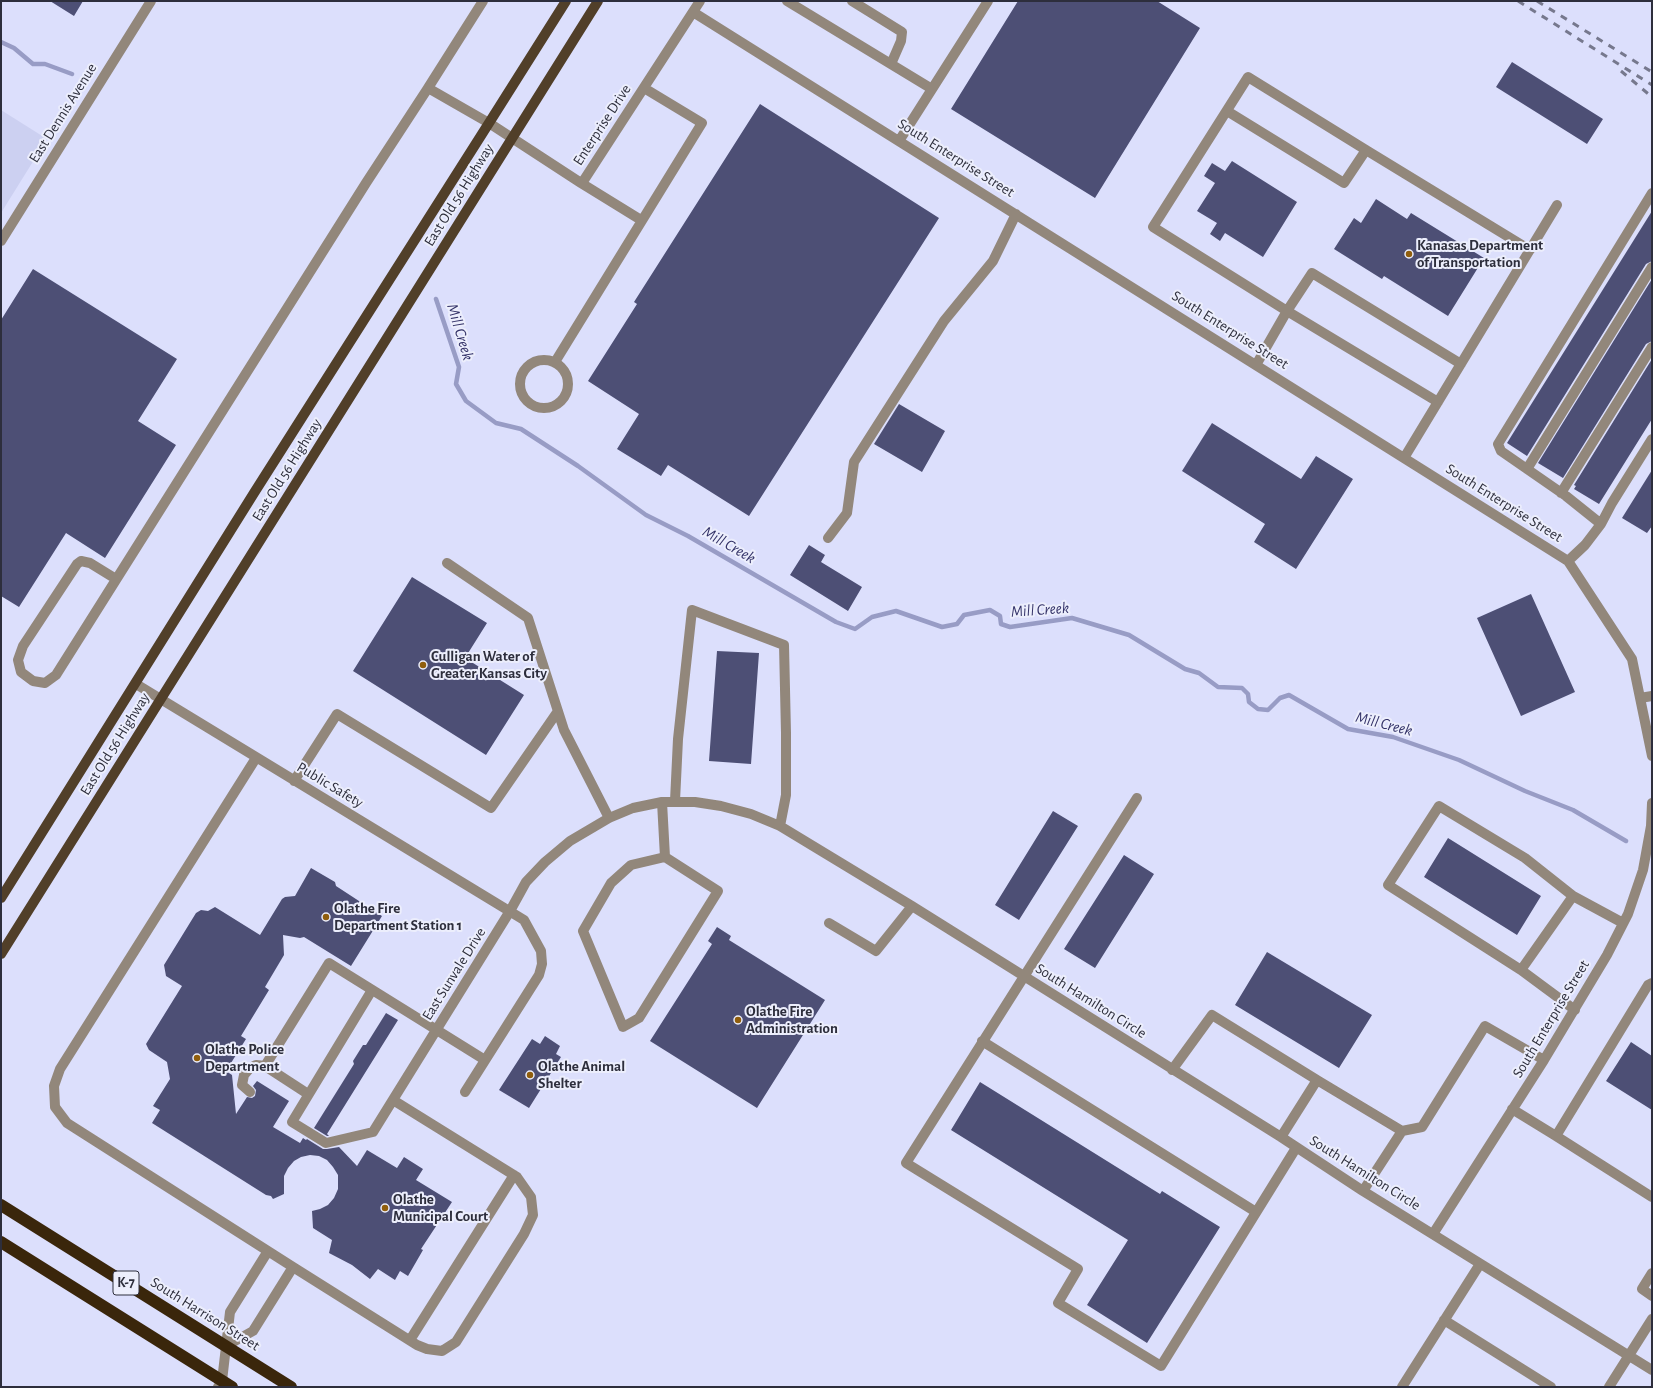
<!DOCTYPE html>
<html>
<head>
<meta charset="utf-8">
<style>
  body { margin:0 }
  #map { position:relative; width:1653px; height:1388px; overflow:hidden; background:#dcdffc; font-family:"Alegreya Sans",sans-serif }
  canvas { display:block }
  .frame { position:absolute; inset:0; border:2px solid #2d2e3c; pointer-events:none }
</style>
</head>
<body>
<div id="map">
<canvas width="1653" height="1388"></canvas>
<div class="frame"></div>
</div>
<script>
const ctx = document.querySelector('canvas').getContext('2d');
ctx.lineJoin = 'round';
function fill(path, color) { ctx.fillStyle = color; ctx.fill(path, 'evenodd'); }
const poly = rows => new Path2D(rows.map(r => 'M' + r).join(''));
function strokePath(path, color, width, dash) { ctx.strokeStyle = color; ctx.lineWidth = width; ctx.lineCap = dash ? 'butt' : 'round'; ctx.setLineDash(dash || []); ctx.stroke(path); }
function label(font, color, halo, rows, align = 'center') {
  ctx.font = font + ' "Alegreya Sans",sans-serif'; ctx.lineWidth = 4; ctx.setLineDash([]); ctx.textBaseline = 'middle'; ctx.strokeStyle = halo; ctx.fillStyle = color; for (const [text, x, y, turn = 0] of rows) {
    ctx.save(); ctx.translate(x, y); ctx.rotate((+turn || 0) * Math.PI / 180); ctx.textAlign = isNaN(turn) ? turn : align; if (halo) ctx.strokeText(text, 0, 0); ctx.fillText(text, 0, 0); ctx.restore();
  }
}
fill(poly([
  [1,110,47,139,1,213]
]), '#ccd0f1');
strokePath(poly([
  [1,42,14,48,33,64,45,64,72,74],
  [436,299,459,367,456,384,466,401,496,423,521,429,578,466,646,515,688,536,836,622,855,629,872,617,896,611,942,627,957,624,964,615,990,610,1000,616,1001,624,1010,627,1072,618,1129,635,1185,669,1199,673,1218,687,1242,688,1248,694,1249,702,1258,709,1268,710,1280,698,1289,695,1348,729,1393,737,1459,760,1525,791,1573,810,1626,841]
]), '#989cc5', 4.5);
fill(poly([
  [50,1,83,1,74,16],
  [1018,1,1157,1,1200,28,1095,198,951,109],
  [1512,62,1603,119,1587,144,1496,87],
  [760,104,939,218,749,516,668,465,661,476,617,449,639,414,588,381,637,304,634,302],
  [1232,161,1297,202,1263,257,1225,233,1220,241,1210,234,1217,223,1197,211,1215,183,1204,176,1212,163,1225,171],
  [1376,199,1407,219,1411,213,1484,258,1448,316,1384,276,1382,279,1334,249,1354,218,1361,223],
  [1652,211,1652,261,1646,264,1527,456,1507,443],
  [33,269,177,359,138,421,176,445,105,558,66,533,19,607,1,596,1,320],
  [1652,279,1652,341,1646,344,1563,478,1538,463],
  [1652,359,1652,419,1599,504,1574,489,1576,486,1574,485],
  [899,404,945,431,922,472,874,444],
  [1212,423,1301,479,1316,456,1353,479,1296,569,1254,542,1265,524,1182,471],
  [1652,470,1652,526,1647,533,1622,518],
  [809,545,825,555,821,562,862,587,848,611,790,575],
  [412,577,487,623,465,658,524,695,486,755,353,671],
  [1531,594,1575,692,1521,716,1477,618],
  [717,651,759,653,751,764,709,761],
  [1053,811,1078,826,1019,920,995,905],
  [1448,838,1541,896,1517,935,1424,877],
  [1124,855,1154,874,1095,968,1064,949],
  [311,868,335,882,336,886,382,916,351,966,304,937,300,938,283,935,284,955,265,987,269,990,241,1036,246,1039,226,1071,232,1075,236,1114,247,1097,252,1098,255,1096,256,1090,253,1086,257,1081,289,1101,273,1127,300,1143,303,1138,306,1140,307,1139,323,1149,327,1149,339,1147,357,1166,367,1150,397,1168,404,1157,423,1169,416,1180,452,1202,421,1249,423,1250,408,1276,400,1271,395,1280,378,1269,370,1279,352,1265,329,1253,332,1240,313,1228,312,1211,320,1209,328,1205,334,1198,338,1189,338,1175,333,1167,327,1160,319,1156,310,1155,301,1157,294,1161,288,1168,284,1176,284,1194,273,1199,271,1196,266,1195,152,1123,160,1110,153,1106,170,1079,167,1062,149,1050,146,1044,182,986,166,976,164,965,196,913,201,910,208,911,215,907,260,935,282,899,285,897,295,896],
  [717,927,731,936,729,940,825,1000,757,1108,650,1041,712,944,708,941],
  [1267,952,1372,1015,1339,1068,1235,1005],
  [386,1013,398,1020,327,1134,329,1136,327,1136,314,1128,354,1064,353,1061,363,1045,366,1045],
  [545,1036,560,1046,556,1054,561,1057,529,1108,499,1090,532,1039,540,1044],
  [1631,1042,1652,1056,1652,1110,1606,1081],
  [980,1082,1160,1194,1162,1191,1220,1227,1147,1343,1087,1305,1128,1240,951,1130]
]), '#4d4f75');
strokePath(poly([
  [787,1,932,89],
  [852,1,902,32,901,41,891,64],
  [693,12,1568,561,1632,659,1652,756],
  [428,88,483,1],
  [1227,111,1344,183,1366,150,1248,77,1153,227,1287,311,1312,273,1461,364],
  [899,141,988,1],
  [1366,150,1530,250],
  [581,183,641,220],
  [1,241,151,1],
  '520 384a24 24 0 1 1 48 0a24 24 0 1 1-48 0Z',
  [555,362,702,123,644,88],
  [1256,365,1287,311,1438,402],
  [1404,458,1557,205],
  [1527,469,1652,267],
  [1561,493,1652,347],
  [1601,524,1566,496,1501,451,1498,444,1652,193],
  [828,538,847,513,854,462,944,321,993,261,1016,214],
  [1568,561,1585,545,1601,524,1612,503,1652,439],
  [447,563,528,618,564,730,609,818],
  [116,579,90,563,81,561,77,564,23,646,18,660,21,672,33,681,45,683,56,675,366,183,428,88,489,123,581,183,584,180,700,1],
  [136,684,524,920,541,951,542,964,539,975,465,1092],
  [1640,698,1652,696],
  [256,758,60,1069,54,1086,55,1107,67,1123,293,1267,417,1345,427,1349,442,1351,456,1342,524,1234,533,1215,531,1197,517,1177,393,1100],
  [294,781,337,714,491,808,558,711],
  [1137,798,906,1163,1078,1269,1058,1303,1161,1366,1296,1148],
  [675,801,678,739,692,610,784,645,786,733,786,795,780,826],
  [662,802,665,857,631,865,611,883,583,931,623,1027,639,1018,718,891,665,857],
  [829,923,876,951,912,906],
  [1521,970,1388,885,1439,806,1525,858,1573,896],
  [372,990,292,1122,326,1143,373,1132,510,911,526,882,545,862,570,841,609,818,633,808,662,802,695,802,721,806,751,814,780,826,912,906,1281,1137,1363,1191,1652,1370],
  [1575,1010,1521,970,1573,896,1623,923],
  [982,1041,1256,1212],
  [265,1066,308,1094],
  [1172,1070,1212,1015,1317,1080],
  [250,1092,242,1085,244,1075,250,1068,256,1065,265,1066,329,963,485,1060],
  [1512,1109,1556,1136,1648,985,1652,983],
  [1402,1131,1422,1127,1485,1026,1544,1060],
  [1556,1136,1652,1197],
  [1281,1137,1317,1080,1402,1131,1363,1191],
  [1433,1234,1544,1060,1607,955,1628,914,1643,870,1651,826,1652,803],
  [1652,1273,1642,1289,1652,1296],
  [1444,1320,1551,1387],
  [410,1340,514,1175],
  [226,1346,253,1331,293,1267],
  [218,1387,222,1381,230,1312,268,1251],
  [1402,1387,1480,1264],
  [1609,1387,1652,1319]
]), '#92877b', 10);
strokePath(poly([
  [1,898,254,493,489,123,566,1],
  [1,954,598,1]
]), '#513f29', 10);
strokePath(poly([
  [1,1205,291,1387],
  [1,1242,232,1387]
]), '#3a260b', 12);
strokePath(poly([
  [1518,1,1652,85],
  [1537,1,1652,72],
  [1621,71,1652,97]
]), '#76788d', 3, [7, 7]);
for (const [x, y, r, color] of [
  [1409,254,4,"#905e0d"],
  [423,665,4,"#905e0d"],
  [326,917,4,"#905e0d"],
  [738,1020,4,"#905e0d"],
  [197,1058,4,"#905e0d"],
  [530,1075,4,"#905e0d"],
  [385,1208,4,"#905e0d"]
]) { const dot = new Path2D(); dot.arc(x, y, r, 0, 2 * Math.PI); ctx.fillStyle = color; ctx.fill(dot); strokePath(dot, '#eceefc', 1.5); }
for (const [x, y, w] of [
  [126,1283,26]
]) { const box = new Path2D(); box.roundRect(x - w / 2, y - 12, w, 24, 3); ctx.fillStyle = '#eceefc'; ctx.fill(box); strokePath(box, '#2d2e3c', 1); }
label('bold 14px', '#2d2e3c', null, [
  ["K-7",126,1283]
]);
label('15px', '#2d2e3c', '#eceefc', [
  ["East Dennis Avenue",63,113,-58],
  ["Enterprise Drive",602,125,-57],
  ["South Enterprise Street",956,158,32],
  ["East Old 56 Highway",459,195,-58],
  ["South Enterprise Street",1230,330,32],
  ["East Old 56 Highway",287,470,-58],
  ["South Enterprise Street",1504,503,32],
  ["East Old 56 Highway",115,744,-58],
  ["Public Safety",330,785,31],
  ["East Sunvale Drive",454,974,-58],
  ["South Hamilton Circle",1091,1001,32],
  ["South Enterprise Street",1551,1019,-59],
  ["South Hamilton Circle",1365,1173,32],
  ["South Harrison Street",205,1314,32]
]);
label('bold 15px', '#2d2e3c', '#eceefc', [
  ["Kanasas Department",1417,245],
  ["of Transportation",1417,262],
  ["Culligan Water of",431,656],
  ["Greater Kansas City",431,673],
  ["Olathe Fire",334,908],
  ["Department Station 1",334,925],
  ["Olathe Fire",746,1011],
  ["Administration",746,1028],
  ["Olathe Police",205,1049],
  ["Department",205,1066],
  ["Olathe Animal",538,1066],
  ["Shelter",538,1083],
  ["Olathe",393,1199],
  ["Municipal Court",393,1216]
], 'left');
label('italic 16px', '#333268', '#eceefc', [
  ["Mill Creek",460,332,73],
  ["Mill Creek",729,545,30],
  ["Mill Creek",1040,610,-4],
  ["Mill Creek",1384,724,14]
]);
</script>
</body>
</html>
